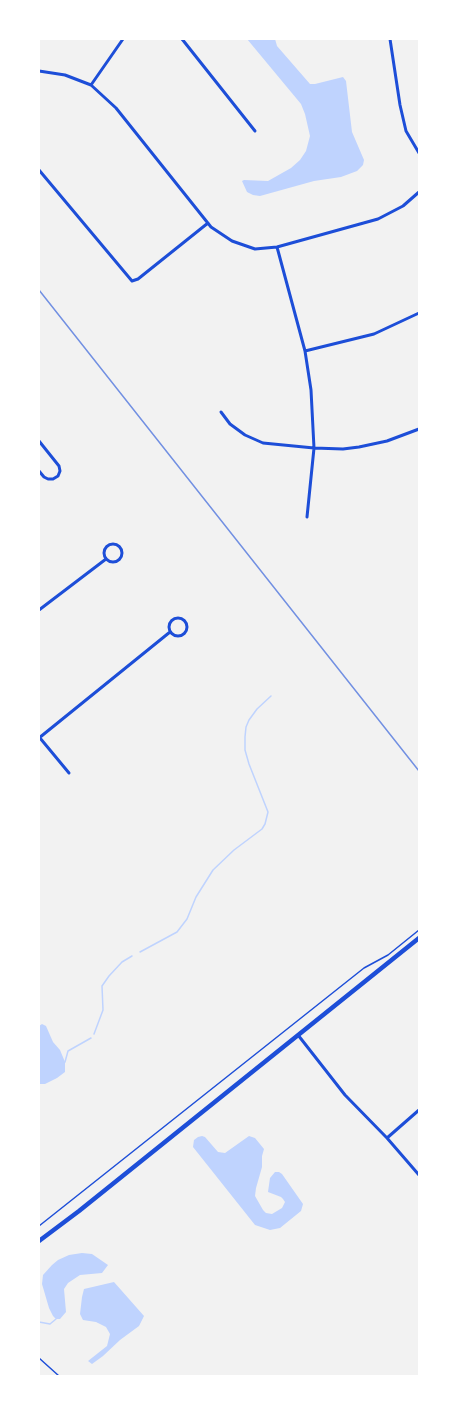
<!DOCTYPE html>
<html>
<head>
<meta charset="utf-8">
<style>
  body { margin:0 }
  #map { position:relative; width:458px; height:1415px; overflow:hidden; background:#f2f2f2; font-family:Cabin,sans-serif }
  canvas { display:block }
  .frame { position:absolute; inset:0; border:40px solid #fff; pointer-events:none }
</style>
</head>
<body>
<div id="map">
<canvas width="458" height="1415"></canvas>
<div class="frame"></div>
</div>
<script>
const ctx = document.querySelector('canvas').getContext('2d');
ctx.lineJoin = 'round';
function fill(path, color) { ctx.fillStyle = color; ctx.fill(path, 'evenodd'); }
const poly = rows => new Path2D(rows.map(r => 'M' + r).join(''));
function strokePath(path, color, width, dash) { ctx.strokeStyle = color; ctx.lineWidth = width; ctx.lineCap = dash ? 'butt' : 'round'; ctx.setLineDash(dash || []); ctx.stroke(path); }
fill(poly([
  [247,39,275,39,277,46,310,84,315,84,343,77,346,81,352,132,364,160,363,165,357,171,341,177,314,181,260,196,253,195,247,192,242,181,244,180,268,181,291,168,300,160,306,151,310,136,305,114,301,104],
  [42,1024,46,1026,53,1042,60,1050,65,1062,65,1072,57,1078,45,1084,39,1084,39,1026],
  [202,1136,205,1137,218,1152,225,1153,249,1136,255,1138,264,1149,262,1156,262,1167,256,1188,255,1196,263,1210,266,1213,272,1214,282,1208,285,1202,283,1199,281,1197,268,1192,270,1178,275,1172,279,1172,282,1174,303,1204,301,1211,280,1228,270,1230,255,1225,193,1147,194,1140,198,1137],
  [82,1253,92,1254,108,1265,102,1273,80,1275,68,1283,64,1289,66,1312,60,1319,56,1319,53,1316,49,1308,42,1284,43,1275,52,1265,58,1260,69,1255],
  [114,1282,144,1316,139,1326,120,1340,103,1356,92,1364,88,1361,107,1346,110,1334,106,1327,96,1322,83,1320,80,1314,82,1297,84,1289]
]), '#bfd3fe');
strokePath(poly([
  [140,952,177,932,187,919,196,897,213,870,234,850,262,829,265,824,268,812,249,764,245,750,245,737,246,727,249,720,257,709,271,696],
  [94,1034,103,1010,102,986,109,976,122,962,132,956],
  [65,1062,68,1051,91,1038],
  [39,1322,50,1324,56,1319]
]), '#bfd3fe', 1.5);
strokePath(poly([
  [39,1226,364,968,388,955,419,930],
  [39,1358,59,1376]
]), '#1d4ed8', 1.5);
strokePath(poly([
  [182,39,255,131],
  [390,39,400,105,406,131,419,153],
  [39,71,65,75,91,85,116,108,211,227,232,241,255,249,277,247,378,219,403,206,419,192],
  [91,85,123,39],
  [39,170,132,281,138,279,208,223],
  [277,247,305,351,311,390,314,448,307,517],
  [305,351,374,334,419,313],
  [221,412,230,424,245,435,263,443,314,448,343,449,359,447,387,441,419,429],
  [39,441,59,466,60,471,58,476,53,479,48,479,44,477,39,471],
  '104 553a9 9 0 1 1 18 0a9 9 0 1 1-18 0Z',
  [39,610,106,559],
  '169 627a9 9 0 1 1 18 0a9 9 0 1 1-18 0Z',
  [39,738,170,632],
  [40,738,69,773],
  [298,1035,345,1095,387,1138,419,1175],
  [387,1138,419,1110]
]), '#1d4ed8', 3);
strokePath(poly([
  [39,1241,79,1211,419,938]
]), '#1d4ed8', 4.5);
strokePath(poly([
  [39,290,419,771]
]), '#7290e2', 1.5);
</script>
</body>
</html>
